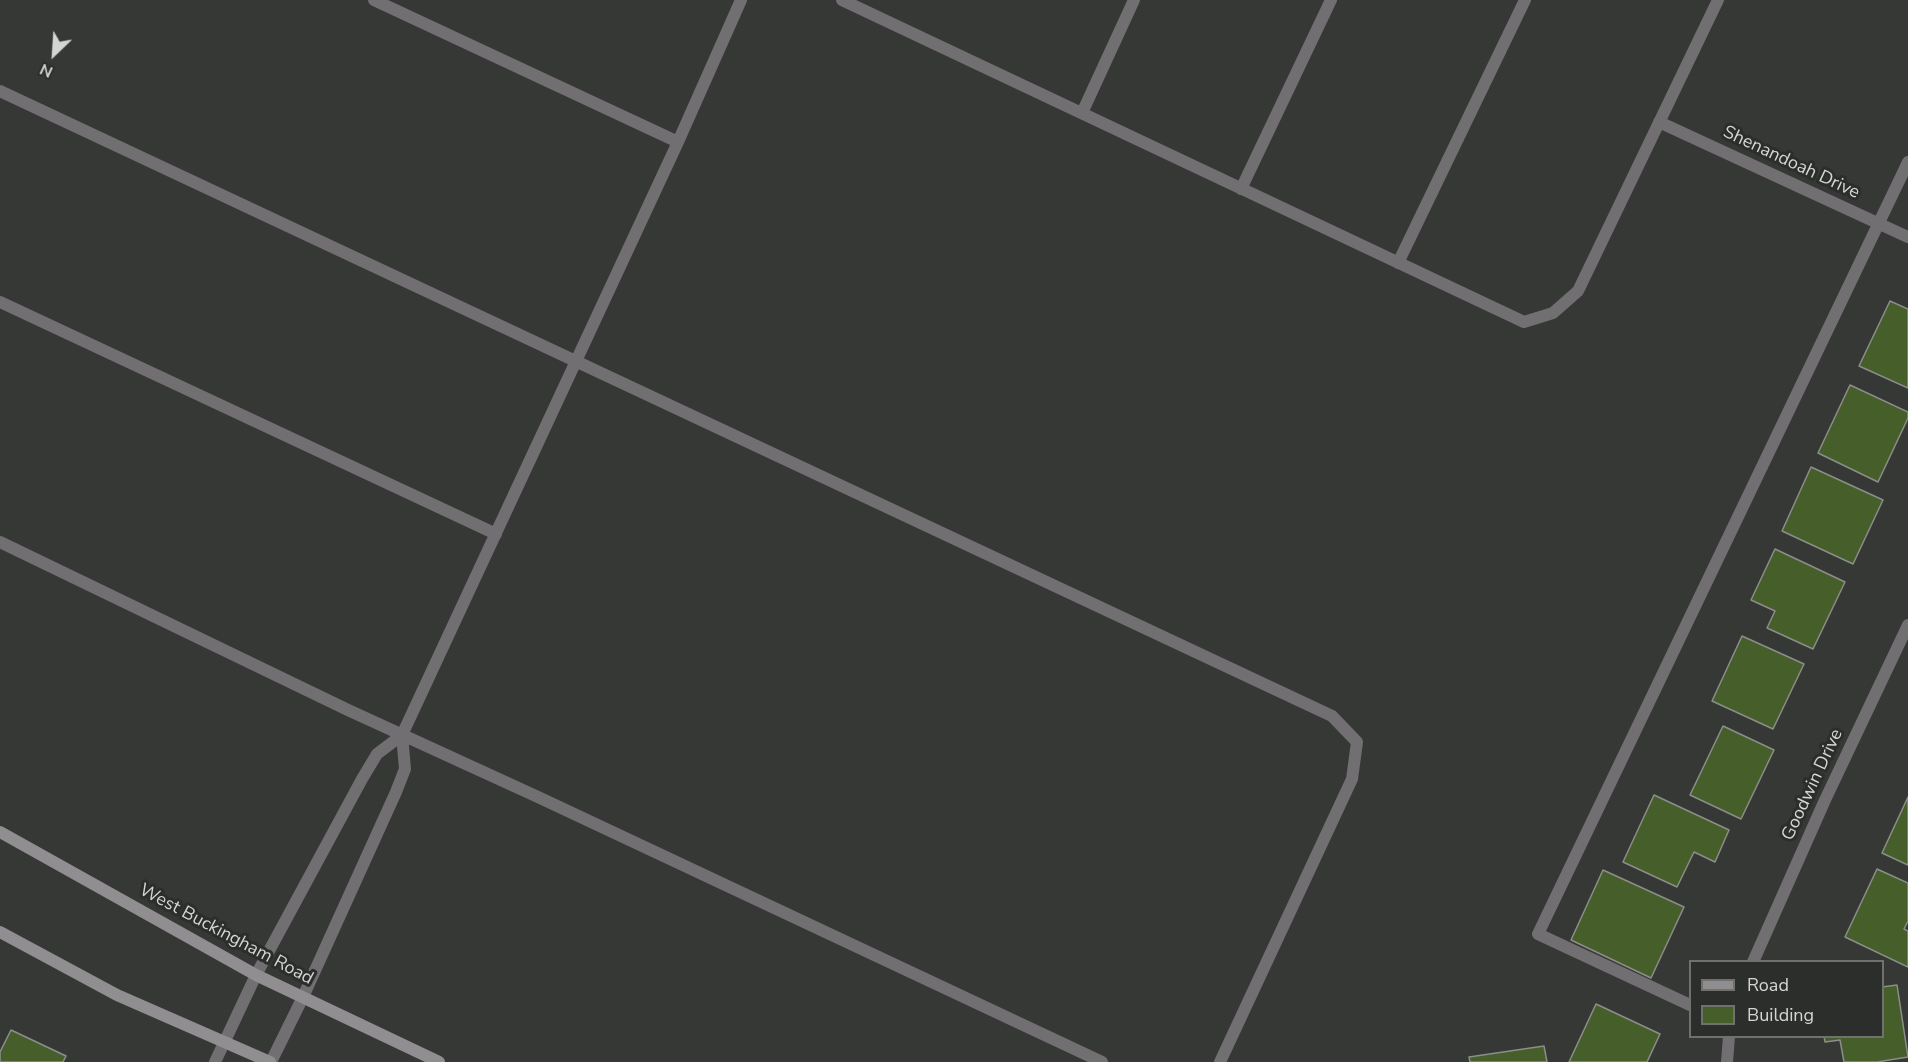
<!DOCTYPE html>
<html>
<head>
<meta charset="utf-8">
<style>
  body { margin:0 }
  #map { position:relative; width:1908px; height:1062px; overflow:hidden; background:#363835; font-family:"Nunito Sans",sans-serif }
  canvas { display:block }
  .legend { position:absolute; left:1689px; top:960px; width:195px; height:78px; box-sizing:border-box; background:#2c2e2b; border:2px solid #70716f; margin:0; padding:8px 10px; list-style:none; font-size:18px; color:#d5d6d4 }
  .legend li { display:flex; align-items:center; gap:12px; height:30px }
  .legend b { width:30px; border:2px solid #70716f }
  .north { position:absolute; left:24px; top:24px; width:60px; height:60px; -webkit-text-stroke:4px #2c2e2b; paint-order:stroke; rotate:205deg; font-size:16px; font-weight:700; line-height:24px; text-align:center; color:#d5d6d4 }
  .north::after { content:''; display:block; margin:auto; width:21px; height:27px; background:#d5d6d4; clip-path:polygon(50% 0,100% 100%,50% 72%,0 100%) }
</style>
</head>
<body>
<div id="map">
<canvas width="1908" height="1062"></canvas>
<ul class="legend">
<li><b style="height:8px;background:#908e90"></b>Road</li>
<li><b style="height:16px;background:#465e2a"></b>Building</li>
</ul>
<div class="north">N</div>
</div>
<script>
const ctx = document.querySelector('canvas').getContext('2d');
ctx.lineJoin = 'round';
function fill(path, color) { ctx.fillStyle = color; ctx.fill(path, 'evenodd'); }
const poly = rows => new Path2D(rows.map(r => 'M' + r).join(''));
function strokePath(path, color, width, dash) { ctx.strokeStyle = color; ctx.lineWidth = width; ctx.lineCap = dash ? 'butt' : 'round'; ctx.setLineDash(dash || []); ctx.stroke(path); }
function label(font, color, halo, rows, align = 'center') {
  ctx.font = font + ' "Nunito Sans",sans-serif'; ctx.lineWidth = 6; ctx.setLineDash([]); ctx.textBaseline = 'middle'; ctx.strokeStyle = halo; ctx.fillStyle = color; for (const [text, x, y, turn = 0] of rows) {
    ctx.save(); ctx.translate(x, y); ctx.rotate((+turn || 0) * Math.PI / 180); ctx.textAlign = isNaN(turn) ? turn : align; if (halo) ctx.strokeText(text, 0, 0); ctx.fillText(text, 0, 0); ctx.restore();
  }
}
const building = poly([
  [1890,301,1908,309,1908,388,1859,366,1890,301],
  [1850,385,1908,412,1908,418,1878,482,1818,453,1850,385],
  [1811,467,1883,500,1853,564,1782,531,1811,467],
  [1775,549,1845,582,1813,649,1767,628,1775,611,1751,600,1775,549],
  [1742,636,1804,664,1773,729,1712,701,1742,636],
  [1723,726,1774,750,1741,819,1690,795,1723,726],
  [1654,795,1729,830,1715,862,1694,852,1677,887,1623,862,1654,795],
  [1908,797,1908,865,1882,853,1908,797],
  [1877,869,1908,883,1908,921,1904,929,1908,931,1908,967,1845,937,1877,869],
  [1603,870,1684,907,1651,978,1571,940,1603,870],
  [1897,985,1908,1057,1877,1062,1844,1062,1840,1040,1825,1042,1824,1036,1882,1036,1882,987,1897,985],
  [1596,1004,1660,1034,1647,1062,1569,1062,1596,1004],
  [11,1030,66,1056,63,1062,0,1062,0,1052,11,1030],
  [1544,1046,1547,1062,1470,1062,1469,1057,1544,1046]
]);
fill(building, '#465e2a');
strokePath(building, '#8c8e8b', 1.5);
strokePath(poly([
  [0,302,496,534],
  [1690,1005,1538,934,1908,162]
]), '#716f71', 12);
strokePath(poly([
  [374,0,678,142],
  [842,0,1524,322,1553,313,1578,291,1718,0],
  [0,91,1332,716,1357,742,1352,779,1220,1062],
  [1082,113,1134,0],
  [1659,122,1908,237],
  [1241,189,1331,0],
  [1398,263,1525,0],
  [0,542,348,710,538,797,1102,1062],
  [402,735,678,142,741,0],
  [1753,962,1825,800,1908,625],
  [215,1062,256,975,362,779,377,754,402,735,405,769,396,792,303,997,271,1062],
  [1727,1062,1729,1036]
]), '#716f71', 12);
strokePath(poly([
  [0,832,256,975,439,1062],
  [0,932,117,995,270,1062]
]), '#908e90', 12);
label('18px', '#d5d6d4', '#2c2e2b', [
  ["Shenandoah Drive",1791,163,25],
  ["Goodwin Drive",1813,785,-65],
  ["West Buckingham Road",226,935,28]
]);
</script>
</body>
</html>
